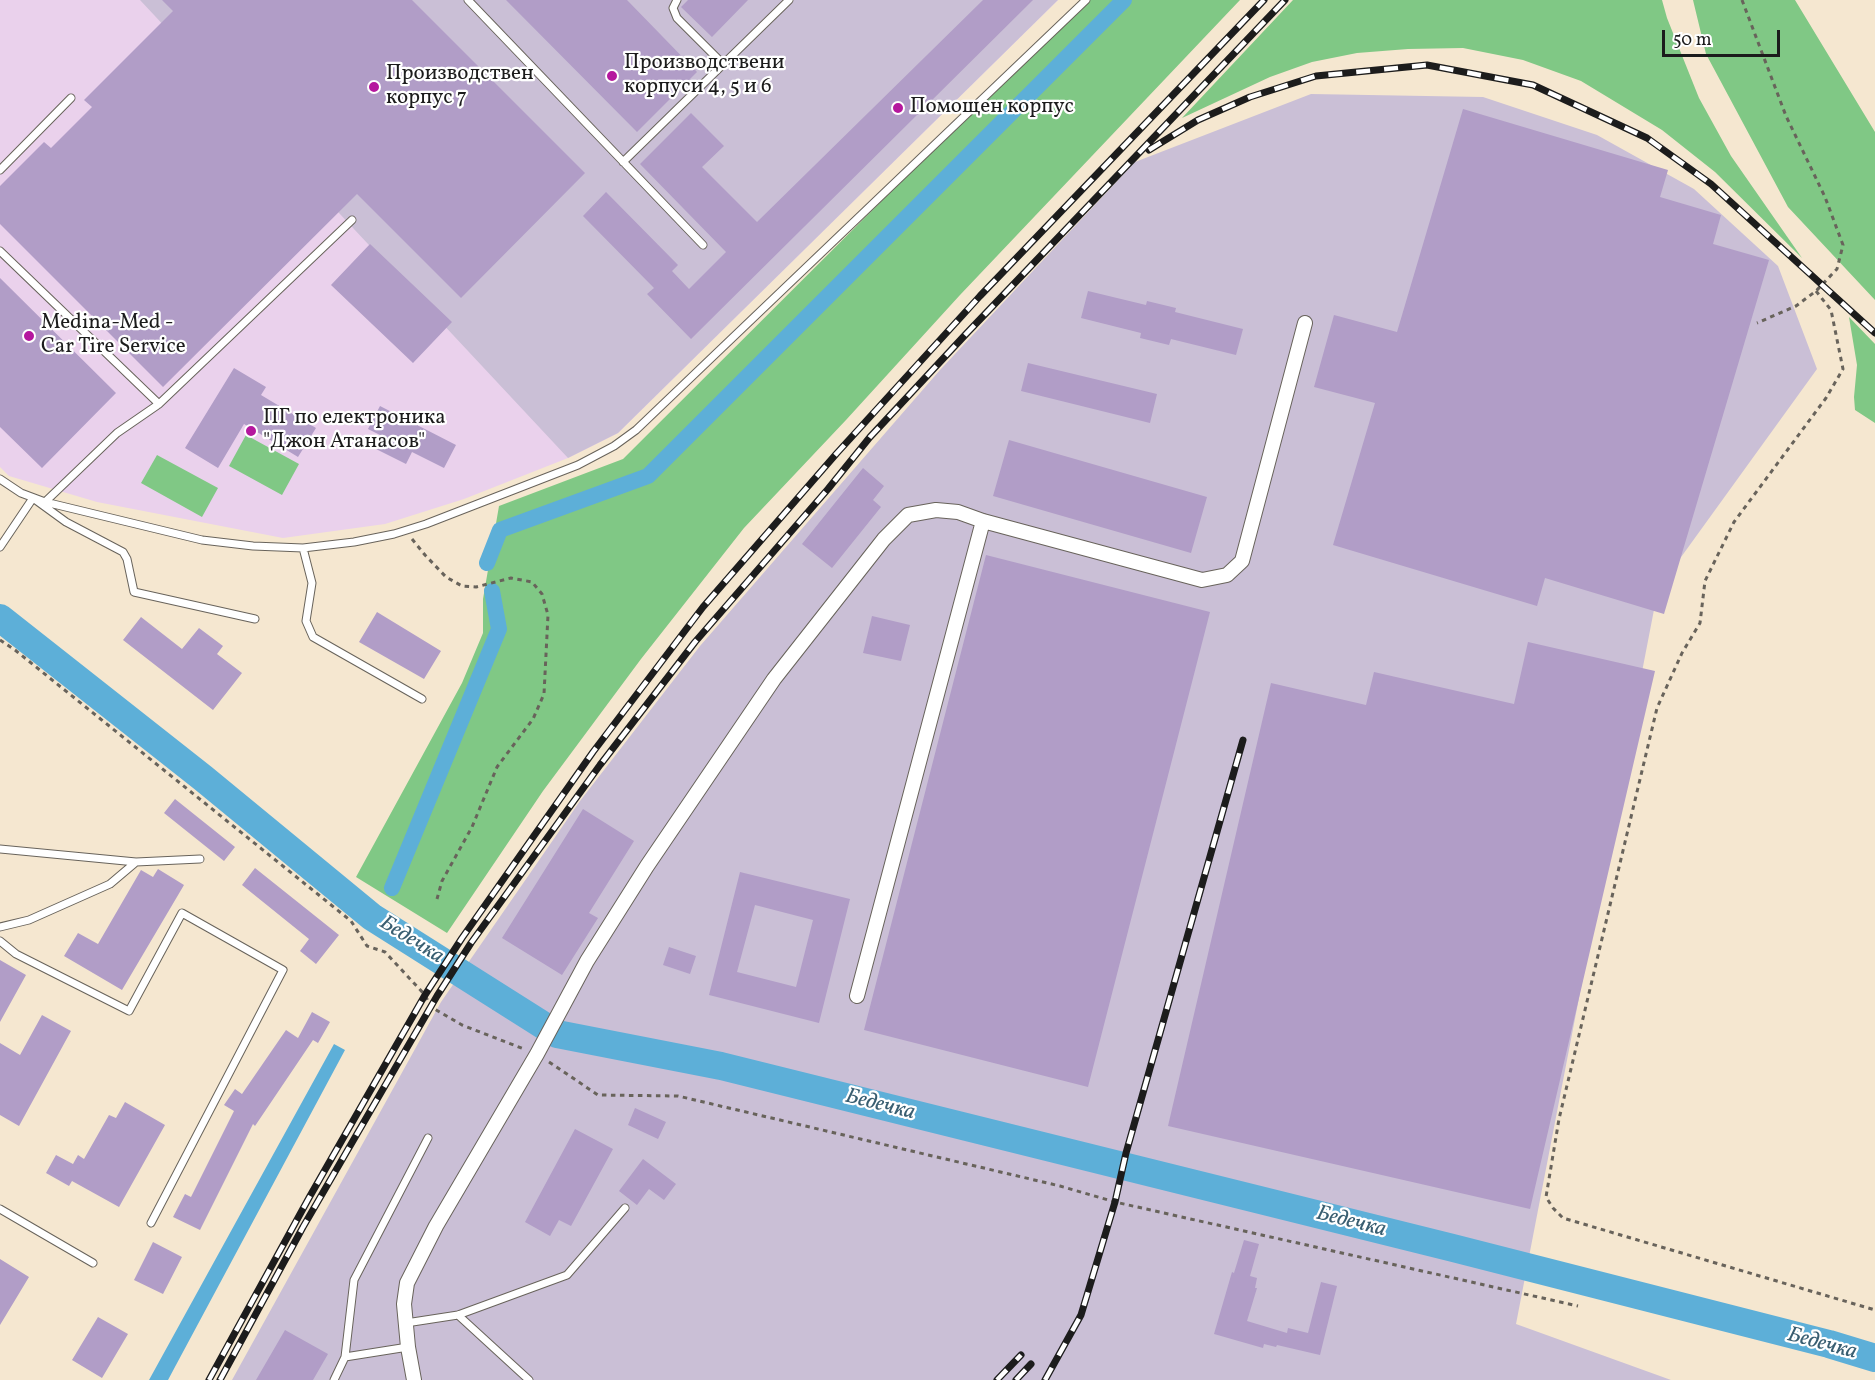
<!DOCTYPE html>
<html>
<head>
<meta charset="utf-8">
<style>
  body { margin:0 }
  #map { position:relative; width:1875px; height:1380px; overflow:hidden; background:#f5e7d0; font-family:Vollkorn,serif }
  canvas { display:block }
  .scale { position:absolute; left:1662px; top:30px; width:118px; height:27px; box-sizing:border-box; border:3px solid #1c1c1c; border-top:0; padding-left:8px; font-size:18px; line-height:21px; white-space:nowrap; color:#1c1c1c; -webkit-text-stroke:4px #fff; paint-order:stroke }
</style>
</head>
<body>
<div id="map">
<canvas width="1875" height="1380"></canvas>
<div class="scale">50 m</div>
</div>
<script>
const ctx = document.querySelector('canvas').getContext('2d');
ctx.lineJoin = 'round';
function fill(path, color) { ctx.fillStyle = color; ctx.fill(path, 'evenodd'); }
const poly = rows => new Path2D(rows.map(r => 'M' + r).join(''));
function strokePath(path, color, width, dash) { ctx.strokeStyle = color; ctx.lineWidth = width; ctx.lineCap = dash ? 'butt' : 'round'; ctx.setLineDash(dash || []); ctx.stroke(path); }
function label(font, color, halo, rows, align = 'center') {
  ctx.font = font + ' Vollkorn,serif'; ctx.lineWidth = 4.5; ctx.setLineDash([]); ctx.textBaseline = 'middle'; ctx.strokeStyle = halo; ctx.fillStyle = color; for (const [text, x, y, turn = 0] of rows) {
    ctx.save(); ctx.translate(x, y); ctx.rotate((+turn || 0) * Math.PI / 180); ctx.textAlign = isNaN(turn) ? turn : align; if (halo) ctx.strokeText(text, 0, 0); ctx.fillText(text, 0, 0); ctx.restore();
  }
}
fill(poly([
  [0,0,1058,0,618,433,568,458,464,499,385,524,283,538,97,502,9,476,0,467]
]), '#ead1ec');
fill(poly([
  [140,0,1058,0,618,433,568,458],
  [1311,94,1483,97,1597,135,1694,189,1778,266,1817,369,1658,589,1516,1324,1671,1380,232,1380,441,1002,580,801,700,646,940,370,1135,162]
]), '#cabfd6');
fill(poly([
  [1083,0,1240,0,960,295,846,420,744,528,641,659,543,791,447,933,356,877,462,683,483,633,483,599,499,506,623,459],
  [1293,0,1662,0,1667,18,1699,98,1731,156,1802,258,1715,172,1662,130,1581,81,1523,60,1463,48,1408,49,1357,53,1312,62,1270,77,1182,118],
  [1693,0,1795,0,1875,132,1875,300,1788,207,1706,54],
  [1849,317,1875,344,1875,423,1855,410,1854,397,1857,365],
  [246,435,299,464,282,495,229,466],
  [157,455,218,488,202,517,141,483]
]), '#80c885');
fill(poly([
  [334,1044,345,1050,176,1365,168,1380,149,1380]
]), '#5dafd8');
strokePath(poly([
  [487,563,500,530,648,476,1124,0],
  [392,888,499,629,492,591]
]), '#5dafd8', 16);
strokePath(poly([
  [0,618,203,778,372,917,557,1034,721,1066,1453,1248,1829,1344,1875,1358]
]), '#5dafd8', 28);
fill(poly([
  [162,0,412,0,585,173,461,298,357,194,163,387,0,224,0,186,44,142,51,148,92,107,84,100,173,11],
  [506,0,627,0,697,72,637,132],
  [688,0,748,0,712,37,681,7],
  [983,0,1033,0,691,339,647,294,654,288,583,216,606,192,678,265,672,271,689,289,726,252,640,164,691,113,724,146,702,167,757,222],
  [1463,109,1668,170,1660,197,1721,215,1713,244,1769,260,1664,614,1545,578,1537,606,1333,545,1375,403,1314,387,1334,315,1397,332],
  [370,244,452,322,413,363,331,285],
  [0,278,116,393,42,468,0,427],
  [1088,291,1146,305,1147,301,1176,308,1175,312,1243,329,1236,355,1171,339,1169,345,1140,338,1141,333,1081,318],
  [1028,363,1157,394,1150,423,1021,391],
  [234,368,266,387,261,395,316,428,298,457,244,424,218,468,185,448],
  [380,406,456,445,444,468,412,452,406,464,374,448,380,435,368,429],
  [1009,440,1207,497,1191,553,993,496],
  [863,468,884,486,873,500,881,507,832,568,802,544],
  [986,555,1210,612,1088,1087,864,1030],
  [377,612,441,651,424,679,359,642],
  [872,616,910,625,901,661,863,653],
  [141,617,182,649,199,628,223,646,217,654,242,673,213,710,123,640],
  [1528,642,1655,671,1530,1209,1168,1126,1271,683,1366,705,1374,672,1514,704],
  [175,799,235,847,224,861,164,813],
  [583,809,634,841,589,913,598,918,562,975,502,938],
  [255,868,339,935,316,964,300,951,309,939,242,885],
  [158,869,184,885,122,990,64,956,78,933,98,944,141,870,153,877],
  [740,872,850,899,819,1023,709,995],
  [755,905,813,920,796,987,737,972],
  [669,947,696,956,690,974,663,965],
  [0,960,26,975,0,1022],
  [312,1012,330,1022,318,1043,313,1040,255,1126,253,1124,200,1230,173,1217,185,1194,191,1197,234,1111,224,1105,235,1089,242,1094,286,1030,298,1038],
  [42,1015,71,1031,19,1126,0,1115,0,1043,20,1055],
  [125,1102,165,1125,119,1207,72,1181,69,1186,46,1173,56,1155,73,1164,78,1155,84,1159,109,1115,116,1118],
  [635,1108,666,1122,658,1139,628,1125],
  [575,1129,613,1149,571,1226,559,1220,550,1236,525,1222],
  [643,1159,676,1184,664,1200,649,1189,637,1205,619,1191],
  [1244,1240,1259,1244,1250,1276,1257,1278,1255,1288,1257,1288,1247,1321,1287,1333,1288,1328,1308,1333,1321,1282,1337,1286,1320,1355,1277,1345,1276,1347,1264,1344,1263,1348,1214,1334,1232,1272,1234,1273],
  [153,1242,182,1257,163,1294,134,1280],
  [0,1259,29,1277,0,1325],
  [98,1317,128,1334,102,1378,72,1360],
  [285,1330,328,1354,313,1380,256,1380]
]), '#b19dc7');
const lane = poly([
  [468,0,703,245],
  [677,0,673,8,677,18,723,64],
  [623,162,789,0],
  [0,170,71,98],
  [0,251,159,404],
  [0,479,21,493,45,502,202,540,253,546,303,548,354,542,394,534,426,524,578,465,614,446,636,430,1086,0],
  [45,502,117,433,159,404,352,220],
  [0,547,33,498,66,522,123,552,127,559,134,592,255,619],
  [303,548,312,583,306,621,313,637,422,699],
  [0,849,136,862],
  [0,927,29,920,110,884,136,862,200,859],
  [0,941,16,954,129,1011,182,913,283,970,151,1223],
  [0,1209,93,1263],
  [458,1315,529,1380],
  [406,1323,458,1315,567,1275,625,1208],
  [345,1357,408,1347],
  [334,1380,345,1357,354,1280,428,1138]
]);
const street = poly([
  [857,996,983,521],
  [414,1380,408,1347,404,1304,407,1283,436,1226,537,1054,587,961,647,866,774,679,884,539,908,515,936,510,958,512,983,521,1202,580,1227,575,1242,561,1305,323]
]);
strokePath(lane, '#68635b', 9);
strokePath(street, '#68635b', 16);
strokePath(poly([
  [1742,0,1786,116,1825,197,1843,245,1837,269,1816,291,1796,306,1757,323],
  [1816,291,1831,310,1843,369,1826,398,1734,522,1705,581,1700,623,1682,653,1657,708,1559,1119,1546,1197,1553,1208,1563,1218,1875,1310],
  [412,539,425,555,446,577,462,586,476,587,511,578,532,582,542,594,548,615,544,694,533,719,497,767,472,827,442,881,437,899],
  [0,640,15,650,351,921,367,946,385,952,425,995,431,1007,462,1025,524,1049],
  [549,1062,598,1095,678,1096,1060,1186,1115,1202,1578,1306]
]), '#68635b', 3, [4.5, 4.5]);
strokePath(lane, '#fff', 7);
strokePath(street, '#fff', 14);
const rail = poly([
  [1149,150,1198,120,1250,97,1316,76,1427,65,1533,85,1647,138,1711,184,1875,333],
  [209,1380,310,1196,425,995,462,938,593,752,703,607,837,453,980,296,1264,0],
  [220,1380,303,1227,437,996,471,943,600,765,695,642,828,489,870,437,966,334,1285,0],
  [997,1380,1021,1355],
  [1016,1380,1031,1364],
  [1045,1380,1081,1315,1115,1202,1126,1153,1243,740]
]);
strokePath(rail, '#1c1c1c', 7);
strokePath(rail, '#fff', 4.5, [14]);
for (const [x, y, r, color] of [
  [612,76,6,"#b5179e"],
  [374,87,6,"#b5179e"],
  [898,108,6,"#b5179e"],
  [29,336,6,"#b5179e"],
  [251,431,6,"#b5179e"]
]) { const dot = new Path2D(); dot.arc(x, y, r, 0, 2 * Math.PI); ctx.fillStyle = color; ctx.fill(dot); strokePath(dot, '#fff', 2); }
label('21px', '#1c1c1c', '#fff', [
  ["Производствени",624,64],
  ["корпуси 4, 5 и 6",624,88],
  ["Производствeн",386,75],
  ["корпус 7",386,99],
  ["Помощен корпус",910,108],
  ["Medina-Med -",41,324],
  ["Car Tire Service",41,348],
  ["ПГ по електроника",263,419],
  ["\"Джон Атанасов\"",263,443]
], 'left');
label('italic 22px', '#395e71', '#fff', [
  ["Бедечка",411,941,32],
  ["Бедечка",880,1106,14],
  ["Бедечка",1351,1223,14],
  ["Бедечка",1822,1345,15]
]);
</script>
</body>
</html>
